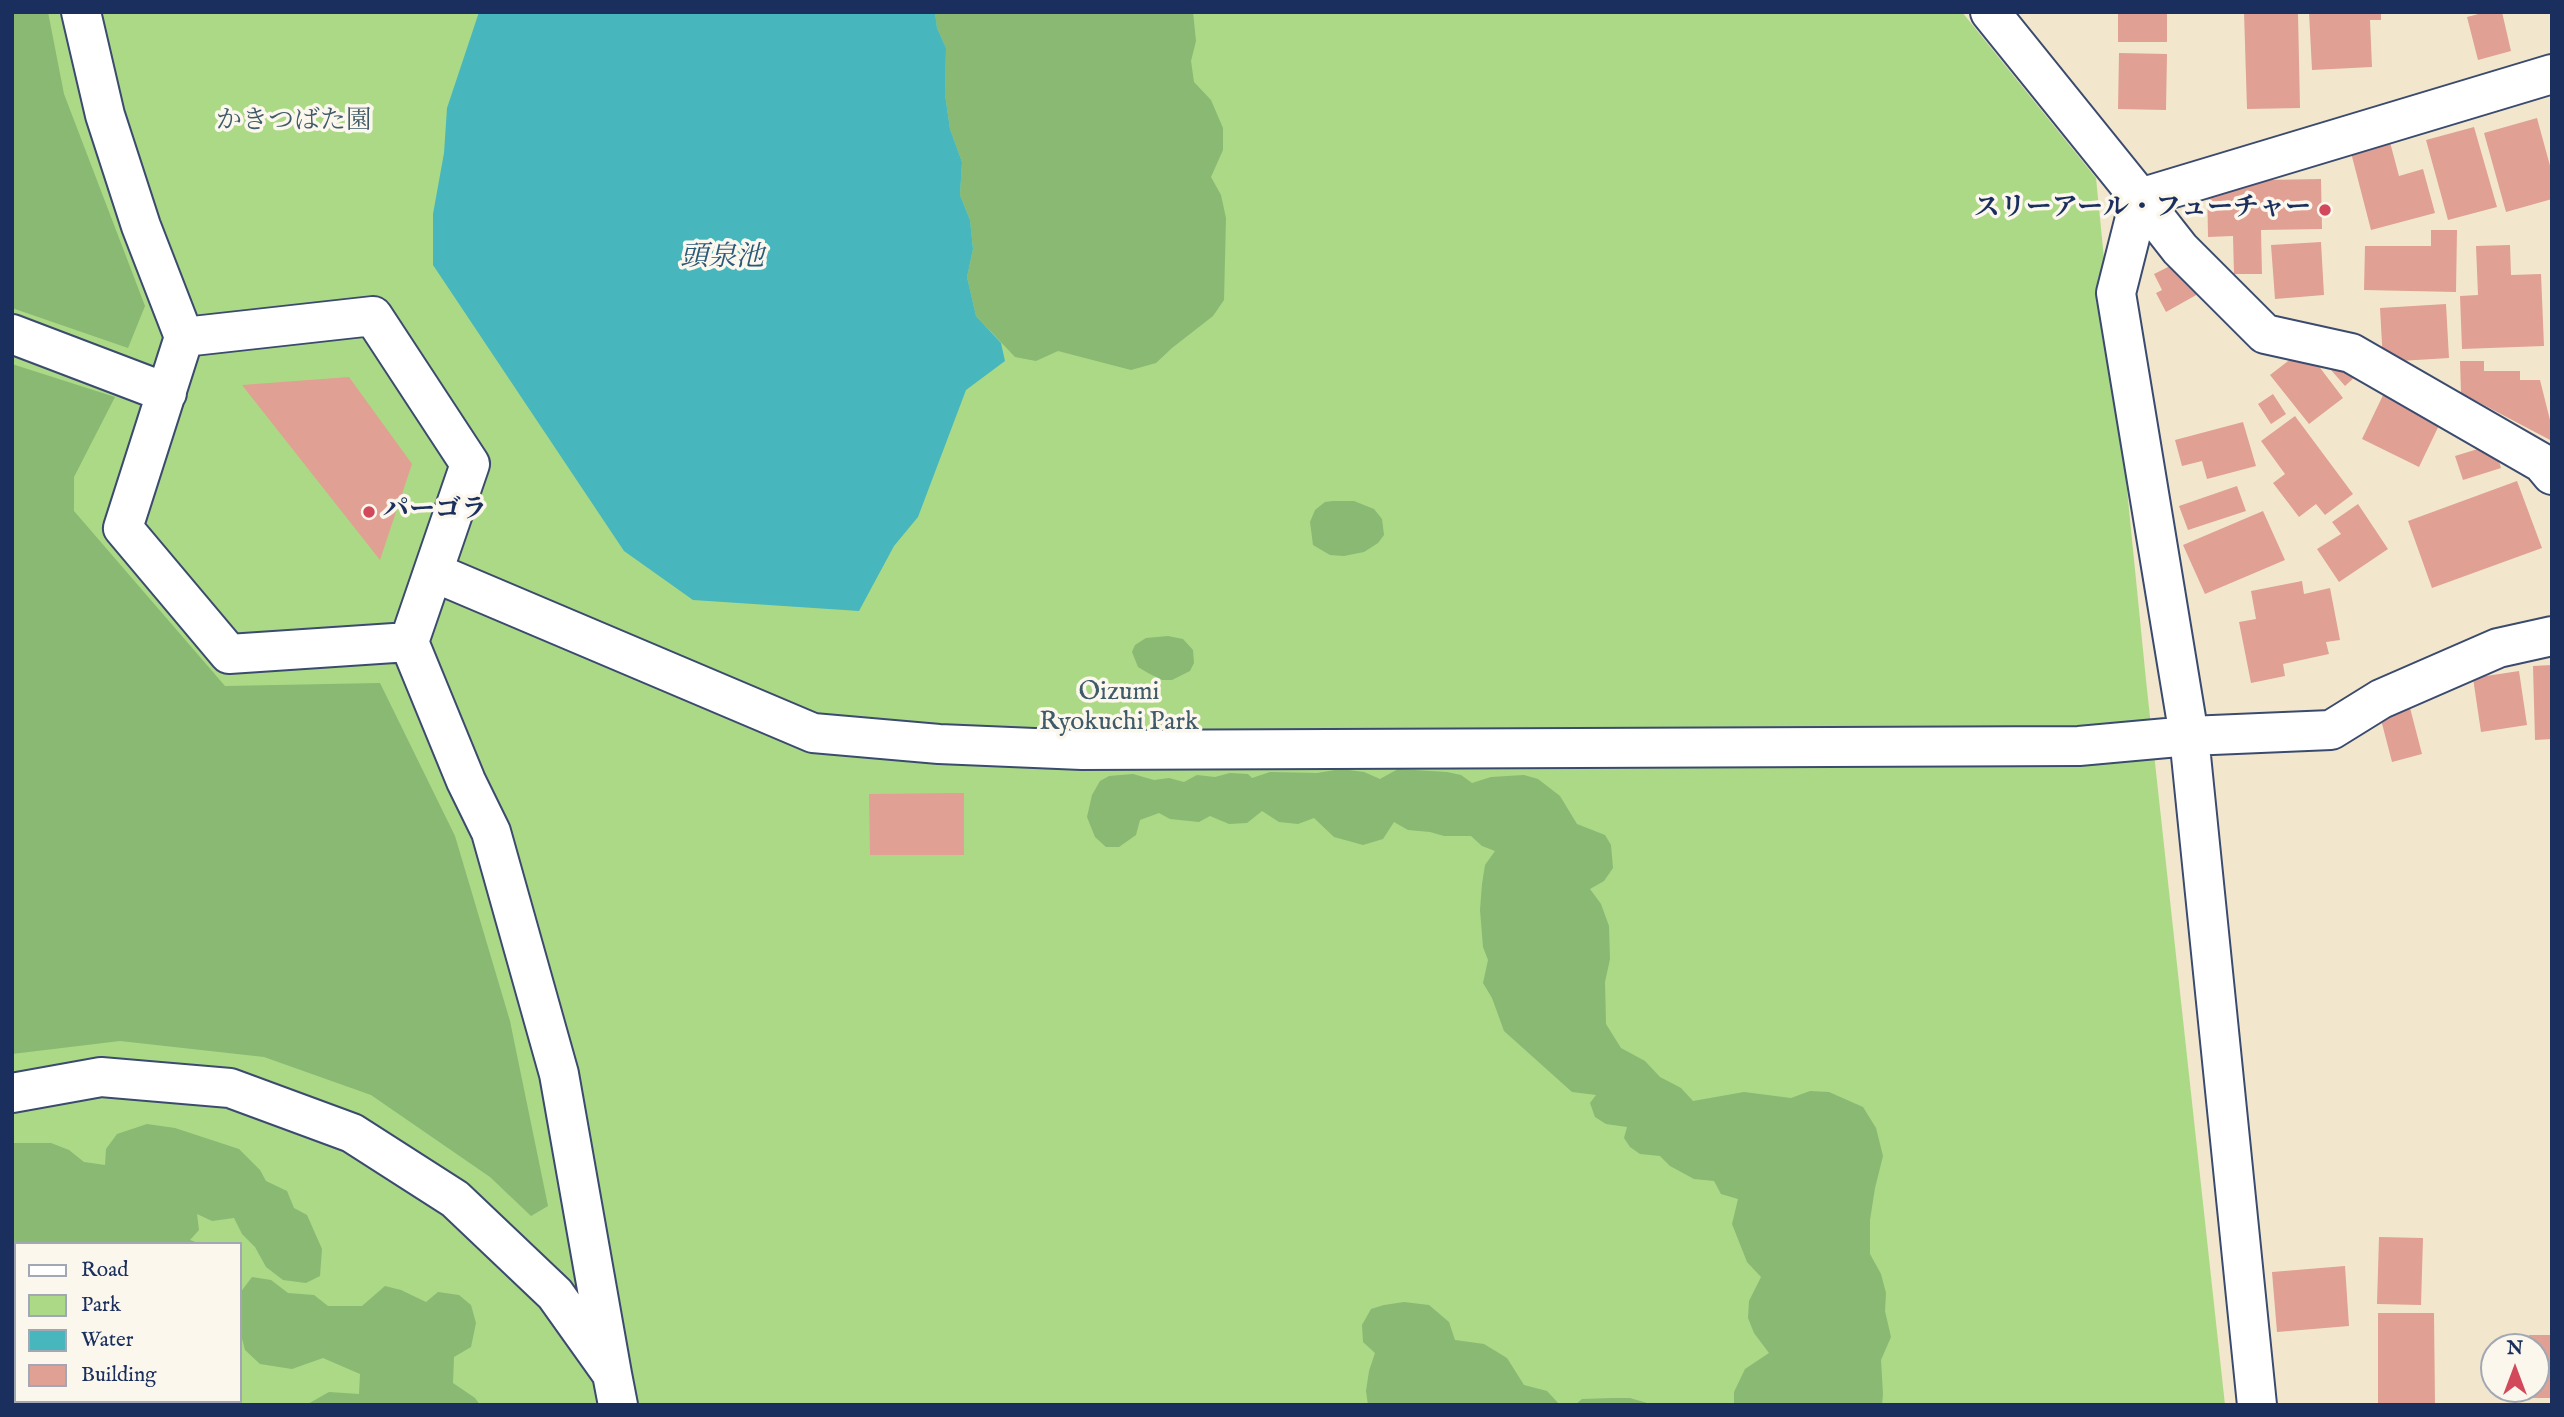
<!DOCTYPE html>
<html>
<head>
<meta charset="utf-8">
<style>
  body { margin:0 }
  #map { position:relative; width:2564px; height:1417px; overflow:hidden; background:#f2e7cd; font-family:"IM FELL English",serif }
  canvas { display:block }
  .frame { position:absolute; inset:0; border:14px solid #1b2f5e; pointer-events:none }
  .legend { position:absolute; left:14px; top:1242px; width:228px; height:161px; box-sizing:border-box; background:#fbf7ec; border:2px solid #a1a7b3; margin:0; padding:9px 12px; list-style:none; font-size:21px; color:#1b2f5e }
  .legend li { display:flex; align-items:center; gap:14px; height:35px }
  .legend b { width:35px; border:2px solid #a1a7b3 }
  .north { position:absolute; left:2480px; top:1333px; width:70px; height:70px; box-sizing:border-box; background:#fbf7ec; border:2px solid #a1a7b3; border-radius:50%; rotate:0deg; font-size:19px; font-weight:700; line-height:28px; text-align:center; color:#1b2f5e }
  .north::after { content:''; display:block; margin:auto; width:24px; height:32px; background:#d1495b; clip-path:polygon(50% 0,100% 100%,50% 72%,0 100%) }
</style>
</head>
<body>
<div id="map">
<canvas width="2564" height="1417"></canvas>
<div class="frame"></div>
<ul class="legend">
<li><b style="height:9px;background:#fff"></b>Road</li>
<li><b style="height:19px;background:#acd986"></b>Park</li>
<li><b style="height:19px;background:#47b7bd"></b>Water</li>
<li><b style="height:19px;background:#e0a093"></b>Building</li>
</ul>
<div class="north">N</div>
</div>
<script>
const ctx = document.querySelector('canvas').getContext('2d');
ctx.lineJoin = 'round';
function fill(path, color) { ctx.fillStyle = color; ctx.fill(path, 'evenodd'); }
const poly = rows => new Path2D(rows.map(r => 'M' + r).join(''));
function strokePath(path, color, width, dash) { ctx.strokeStyle = color; ctx.lineWidth = width; ctx.lineCap = dash ? 'butt' : 'round'; ctx.setLineDash(dash || []); ctx.stroke(path); }
function label(font, color, halo, rows, align = 'center') {
  ctx.font = font + ' "IM FELL English","Noto Serif JP",serif'; ctx.lineWidth = 7; ctx.setLineDash([]); ctx.textBaseline = 'middle'; ctx.strokeStyle = halo; ctx.fillStyle = color; for (const [text, x, y, turn = 0] of rows) {
    ctx.save(); ctx.translate(x, y); ctx.rotate((+turn || 0) * Math.PI / 180); ctx.textAlign = isNaN(turn) ? turn : align; if (halo) ctx.strokeText(text, 0, 0); ctx.fillText(text, 0, 0); ctx.restore();
  }
}
fill(poly([
  [12,12,1962,12,2096,178,2146,680,2225,1405,12,1405],
  [16,1244,240,1244,240,1401,16,1401]
]), '#acd986');
fill(poly([
  [12,12,48,12,64,94,145,306,128,348,12,308],
  [935,12,1193,12,1196,41,1191,61,1194,82,1211,100,1223,128,1223,150,1211,177,1221,195,1226,218,1224,300,1213,316,1172,348,1156,363,1131,370,1058,351,1036,361,1015,357,976,316,967,277,973,249,970,220,960,195,962,162,950,129,945,94,946,48,937,28],
  [12,364,115,397,74,477,74,511,225,686,380,683,455,836,510,1021,548,1206,531,1216,490,1177,371,1095,264,1057,120,1041,12,1054],
  [1333,501,1354,501,1374,509,1382,519,1384,535,1378,543,1364,552,1344,556,1330,555,1313,545,1310,522,1315,510,1325,502],
  [1168,636,1183,639,1193,650,1194,663,1190,671,1172,680,1162,680,1148,673,1138,667,1132,652,1135,645,1146,638],
  [1341,769,1364,772,1380,779,1398,769,1447,772,1461,775,1472,783,1491,777,1524,775,1538,779,1560,796,1577,824,1605,835,1611,845,1613,868,1604,881,1590,889,1601,904,1609,926,1610,959,1605,982,1606,1024,1621,1048,1645,1061,1660,1077,1681,1088,1693,1101,1744,1092,1791,1098,1810,1091,1829,1092,1863,1107,1876,1128,1883,1156,1875,1188,1870,1220,1870,1254,1881,1274,1886,1293,1885,1311,1891,1337,1881,1360,1883,1394,1882,1405,1734,1405,1734,1392,1745,1369,1769,1353,1754,1333,1748,1318,1749,1301,1761,1277,1747,1262,1732,1224,1738,1199,1721,1194,1714,1181,1694,1179,1670,1166,1660,1156,1640,1154,1630,1147,1624,1138,1627,1127,1606,1124,1595,1117,1590,1103,1596,1095,1572,1092,1504,1031,1492,998,1483,983,1488,960,1483,947,1480,910,1482,884,1485,865,1495,851,1482,846,1471,836,1444,836,1430,832,1408,830,1394,822,1383,839,1363,845,1334,837,1314,818,1298,824,1279,822,1262,811,1247,823,1229,824,1210,816,1199,822,1170,819,1159,813,1140,820,1136,835,1119,847,1106,847,1095,837,1087,817,1092,795,1100,781,1109,776,1133,774,1154,780,1169,778,1184,782,1197,775,1215,777,1230,773,1248,774,1252,778,1270,772,1317,773],
  [147,1124,175,1128,239,1149,260,1170,266,1181,287,1191,294,1208,307,1215,322,1249,320,1276,306,1283,283,1280,266,1267,255,1247,242,1234,234,1218,212,1221,197,1214,199,1230,190,1240,201,1244,16,1244,16,1401,213,1401,208,1405,12,1405,12,1143,51,1143,69,1150,84,1162,105,1165,106,1149,117,1134],
  [252,1277,271,1280,288,1293,314,1295,328,1306,362,1306,385,1286,401,1290,426,1302,438,1292,459,1295,471,1305,476,1323,471,1347,454,1357,453,1383,475,1398,480,1405,306,1405,329,1392,359,1394,360,1374,323,1358,292,1369,260,1364,245,1350,240,1331,240,1293],
  [1404,1302,1429,1305,1449,1322,1455,1340,1484,1344,1507,1358,1524,1385,1547,1391,1560,1405,1368,1405,1366,1391,1369,1371,1375,1353,1363,1342,1362,1325,1371,1309,1384,1305],
  [1612,1398,1630,1398,1654,1405,1575,1405,1582,1399]
]), '#89b973');
fill(poly([
  [479,12,935,12,937,28,946,48,945,94,950,129,962,162,960,195,970,220,973,249,967,277,976,316,1001,343,1005,361,966,390,918,517,894,546,859,611,693,600,624,551,433,265,433,214,444,153,447,108]
]), '#47b7bd');
fill(poly([
  [2118,12,2167,12,2167,42,2118,42],
  [2244,12,2298,12,2300,108,2247,109],
  [2309,12,2381,12,2381,20,2370,20,2372,67,2312,70],
  [2486,12,2502,12,2511,51,2478,60,2467,17],
  [2119,53,2167,54,2166,110,2118,109],
  [2537,118,2552,173,2552,199,2506,212,2484,133],
  [2474,127,2497,207,2448,220,2426,140],
  [2387,131,2399,176,2423,169,2435,213,2371,230,2348,141],
  [2321,179,2322,229,2261,230,2262,274,2234,274,2233,236,2208,237,2207,181],
  [2431,230,2457,230,2456,292,2364,290,2365,246,2431,246],
  [2321,242,2324,295,2275,299,2271,245],
  [2510,245,2511,275,2541,274,2544,346,2462,349,2460,296,2478,295,2476,246],
  [2180,261,2198,294,2166,312,2156,293,2162,290,2154,274],
  [2446,304,2449,358,2383,362,2380,308],
  [2305,348,2343,398,2309,424,2270,375],
  [2460,361,2484,361,2484,371,2520,371,2520,380,2540,380,2552,428,2552,441,2461,393],
  [2324,362,2358,374,2345,386],
  [349,377,412,464,380,560,242,385],
  [2386,389,2443,417,2419,467,2362,439],
  [2273,394,2286,414,2271,424,2258,404],
  [2295,416,2353,494,2325,515,2316,504,2299,517,2273,483,2285,474,2261,441],
  [2243,422,2256,466,2207,479,2202,461,2182,466,2175,440],
  [2494,444,2501,468,2463,480,2455,456],
  [2517,481,2542,548,2432,588,2408,521],
  [2237,486,2246,511,2188,530,2179,506],
  [2358,504,2388,549,2339,582,2317,549,2341,534,2332,522],
  [2263,511,2285,560,2205,594,2183,545],
  [2302,581,2304,594,2330,588,2340,640,2326,642,2329,654,2283,664,2285,676,2251,683,2239,622,2256,619,2251,591],
  [2552,665,2552,739,2535,740,2533,666],
  [2519,671,2527,725,2481,732,2473,678],
  [2409,704,2422,754,2392,762,2379,712],
  [964,793,964,855,870,855,869,794],
  [2379,1237,2423,1238,2421,1305,2377,1304],
  [2345,1266,2349,1326,2277,1332,2272,1272],
  [2378,1313,2434,1313,2435,1405,2378,1405],
  [2529,1335,2552,1335,2552,1398,2529,1398,2529,1389,2536,1389,2536,1347,2529,1347]
]), '#e0a093');
const minor = poly([
  [81,12,105,115,141,226,184,337,123,528,229,654,409,642,470,464,373,316,184,337],
  [1990,12,2140,198,2116,293,2189,736,2257,1405],
  [2552,74,2140,198,2180,249,2265,334,2351,353,2542,463,2552,475],
  [12,334,167,393],
  [433,572,813,733,939,744,1082,750,2079,746,2189,736,2331,730,2381,699,2498,648,2552,636],
  [409,642,466,781,491,832,559,1074,612,1374],
  [12,1093,101,1077,230,1088,352,1133,455,1199,555,1294,612,1374,618,1405]
]);
strokePath(minor, '#3b4b6f', 42);
strokePath(minor, '#fff', 38);
for (const [x, y, r, color] of [
  [2325,210,7,"#d1495b"],
  [369,512,7,"#d1495b"]
]) { const dot = new Path2D(); dot.arc(x, y, r, 0, 2 * Math.PI); ctx.fillStyle = color; ctx.fill(dot); strokePath(dot, '#fbf7ec', 2.5); }
label('26px', '#3f5a68', '#fbf7ec', [
  ["かきつばた園",294,123],
  ["Oizumi",1119,694],
  ["Ryokuchi Park",1119,724]
]);
label('bold 26px', '#1b2f5e', '#fbf7ec', [
  ["スリーアール・フューチャー",2311,210],
  ["パーゴラ",383,512,"left"]
], 'right');
label('italic 28px', '#28587a', '#fbf7ec', [
  ["頭泉池",722,259]
]);
</script>
</body>
</html>
